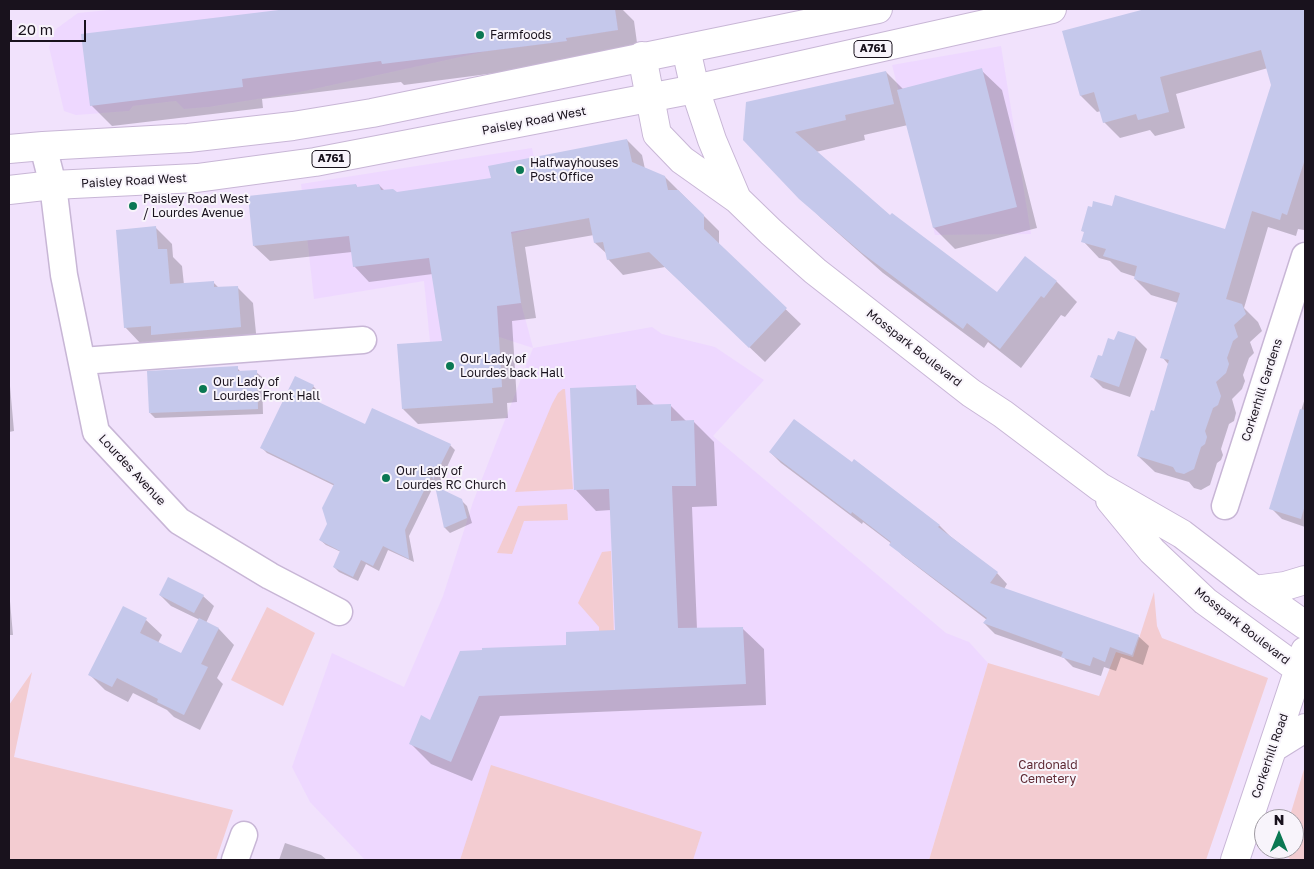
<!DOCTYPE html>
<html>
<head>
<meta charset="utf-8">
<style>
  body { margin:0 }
  #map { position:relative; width:1314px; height:869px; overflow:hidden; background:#f1e2fc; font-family:"Golos Text",sans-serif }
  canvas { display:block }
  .frame { position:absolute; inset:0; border:10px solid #19121d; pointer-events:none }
  .north { position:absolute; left:1254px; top:809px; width:50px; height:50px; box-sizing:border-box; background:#f8f4fb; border:1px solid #9f9aa2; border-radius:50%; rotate:0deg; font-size:14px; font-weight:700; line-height:20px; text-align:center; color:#19121d }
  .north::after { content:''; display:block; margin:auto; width:18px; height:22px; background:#0b7853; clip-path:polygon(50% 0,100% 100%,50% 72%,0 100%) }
  .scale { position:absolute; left:10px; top:20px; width:76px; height:22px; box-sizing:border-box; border:2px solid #19121d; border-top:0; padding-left:6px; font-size:15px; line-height:18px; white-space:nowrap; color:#19121d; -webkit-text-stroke:4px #f8f4fb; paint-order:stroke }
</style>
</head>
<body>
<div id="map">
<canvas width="1314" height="869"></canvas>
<div class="frame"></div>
<div class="north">N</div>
<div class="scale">20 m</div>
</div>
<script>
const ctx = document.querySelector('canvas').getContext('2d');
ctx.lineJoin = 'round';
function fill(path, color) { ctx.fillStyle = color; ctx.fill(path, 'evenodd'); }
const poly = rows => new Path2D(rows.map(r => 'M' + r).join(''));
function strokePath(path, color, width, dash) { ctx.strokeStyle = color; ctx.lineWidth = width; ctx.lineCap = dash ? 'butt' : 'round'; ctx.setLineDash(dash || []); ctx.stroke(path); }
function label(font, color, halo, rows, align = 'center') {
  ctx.font = font + ' "Golos Text",sans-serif'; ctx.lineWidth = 4; ctx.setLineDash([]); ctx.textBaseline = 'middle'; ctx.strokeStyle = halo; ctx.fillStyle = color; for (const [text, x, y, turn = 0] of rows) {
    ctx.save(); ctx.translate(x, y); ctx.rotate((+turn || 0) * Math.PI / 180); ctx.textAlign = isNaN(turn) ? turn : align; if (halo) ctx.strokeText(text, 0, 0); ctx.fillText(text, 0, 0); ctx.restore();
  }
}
fill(poly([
  [119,9,615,9,618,30,567,37,567,41,488,51,300,92,209,107,184,109,176,101,133,106,129,111,76,115,64,111,49,47,56,29,78,13],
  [1001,46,1031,234,935,235,892,65],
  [532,148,547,225,511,234,521,303,533,348,652,327,662,334,715,347,764,380,713,436,946,633,969,642,988,663,929,860,365,860,310,802,292,767,332,653,404,687,443,596,473,502,533,348,499,337,430,342,424,281,314,299,301,184]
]), '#eed8ff');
fill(poly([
  [563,389,565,389,573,489,515,492,552,404,558,393],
  [567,504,568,520,524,521,512,554,497,553,518,506],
  [611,551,614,634,599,635,599,627,578,603,602,552],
  [1154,592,1157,626,1162,638,1268,678,1206,860,929,860,988,663,1099,696,1116,652,1133,657],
  [267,607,315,633,283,706,231,680],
  [32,672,14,757,233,810,216,860,9,860,9,705],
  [491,765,702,832,693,860,460,860],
  [1305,766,1305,860,1292,860,1287,857,1282,849,1294,849,1294,819,1289,819]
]), '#f3ccd1');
fill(poly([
  [297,9,622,9,634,21,638,50,587,61,404,85,401,82,262,99,263,108,112,126,91,105,83,35],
  [1148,9,1305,9,1305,225,1304,230,1298,229,1296,236,1268,227,1244,308,1258,322,1262,331,1250,342,1254,353,1249,358,1243,375,1245,381,1242,389,1232,399,1236,413,1234,421,1229,424,1221,449,1223,455,1221,460,1217,463,1210,485,1201,490,1194,488,1189,482,1155,472,1138,456,1155,413,1169,365,1162,357,1178,303,1151,295,1135,279,1136,277,1121,272,1110,261,1099,258,1083,241,1092,209,1226,230,1272,85,1268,68,1176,94,1185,128,1155,136,1150,130,1120,138,1104,122,1101,111,1097,112,1081,96,1064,32],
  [981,70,1002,90,1037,228,955,249,934,228,908,125,864,135,865,140,816,152,890,217,998,294,1025,258,1057,282,1077,302,1065,317,1061,315,1021,368,988,342,984,348,883,273,821,218,744,139,886,72,903,89],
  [627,140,642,155,645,169,665,177,719,231,719,245,801,324,765,362,665,267,623,275,608,259,607,254,595,243,594,235,525,247,536,318,512,321,517,402,507,403,508,418,418,424,403,409,443,342,433,274,369,282,354,266,352,252,270,261,254,246,249,198,356,185,358,188,379,185,385,191,397,193,492,179],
  [156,228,172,244,173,257,182,266,184,285,213,282,219,288,237,287,253,303,257,343,168,350,160,342,141,344,125,327],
  [1119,332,1136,338,1147,349,1130,397,1103,388,1092,377,1102,358,1115,342],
  [237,368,241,372,256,372,262,377,263,414,155,418,150,413],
  [9,385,10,386,14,431,9,432],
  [313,386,318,391,314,401,365,425,450,445,455,450,439,484,436,481,409,536,414,562,388,550,379,571,366,564,358,581,339,572,334,567,341,552,326,545,320,540,328,524,335,486,267,453,262,448],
  [635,387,654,405,670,405,687,422,693,421,714,442,717,506,692,507,697,629,743,629,764,649,766,705,500,716,472,781,431,764,410,743,431,721,567,646,616,631,611,510,596,511,576,490],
  [1305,398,1305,527,1282,519,1271,508],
  [770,452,852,464,901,496,940,526,950,536,997,573,1007,584,1004,589,1138,636,1149,646,1143,665,1121,657,1116,671,1104,667,1101,676,1073,667,1064,658,995,634,984,623,987,620,902,555,892,544,863,522,862,524,781,463],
  [436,488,461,500,467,506,472,523,450,533,445,528],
  [9,590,13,635,9,635],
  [160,595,203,596,214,606,206,623,219,629,234,645,217,678,223,684,200,730,174,717,167,710,133,693,128,702,105,690,90,675,123,608,146,620,162,635,158,643,181,655,200,620,171,606],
  [285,843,321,855,327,860,279,860]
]), '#0003');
fill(poly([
  [287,9,615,9,618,30,566,38,567,41,488,51,382,64,381,61,242,79,243,87,90,106,81,34],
  [1145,9,1305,9,1305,159,1287,215,1282,213,1280,220,1252,211,1226,299,1242,304,1246,314,1234,325,1238,337,1233,341,1227,358,1229,364,1226,373,1216,382,1221,396,1218,405,1213,408,1205,431,1207,437,1205,444,1201,447,1194,469,1184,474,1176,472,1173,467,1137,456,1151,410,1154,411,1169,360,1160,358,1180,293,1134,279,1137,266,1103,256,1106,249,1081,242,1084,232,1081,231,1088,206,1092,207,1093,201,1112,206,1115,195,1225,229,1271,85,1261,50,1160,77,1169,112,1138,120,1136,114,1103,123,1094,92,1080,96,1062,31],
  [982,68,1017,207,933,228,897,90],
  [886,71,894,104,845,115,846,120,795,132,890,215,892,213,997,292,1025,256,1057,281,1044,298,1041,296,1000,349,967,323,963,329,862,253,799,199,743,140,746,102],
  [627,139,632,162,665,176,668,190,678,190,704,215,704,229,787,308,749,348,649,252,607,260,603,242,594,243,589,218,511,232,521,303,497,306,502,387,492,388,493,403,402,409,397,344,442,341,429,258,353,267,349,236,253,246,248,196,356,184,357,187,379,184,381,190,393,189,397,192,491,178,488,166],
  [156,226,158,249,167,249,170,284,214,281,214,287,238,286,241,327,151,335,151,326,124,328,116,230],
  [1118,331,1136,337,1119,387,1090,377,1098,355,1102,356,1108,338,1114,340],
  [238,366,238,371,257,370,258,409,149,413,147,371],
  [295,376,314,385,308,397,365,424,372,408,451,444,433,480,432,474,405,530,409,559,383,546,373,566,361,560,353,577,333,567,340,551,319,540,327,524,322,508,334,484,260,448],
  [636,385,637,405,671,404,671,421,694,420,696,486,672,486,678,628,743,627,746,684,479,696,451,762,409,744,421,715,430,720,460,651,482,650,482,648,566,645,566,632,615,630,609,489,574,490,570,388],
  [1300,409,1305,410,1305,505,1301,519,1269,509],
  [794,419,852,462,854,459,901,495,940,525,938,527,998,572,990,583,1139,635,1132,655,1110,647,1105,662,1093,657,1090,666,1061,657,1063,652,983,623,987,618,889,545,891,542,852,512,851,514,769,452],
  [435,486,462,499,467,518,444,528],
  [168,577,204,595,194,613,159,595],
  [123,606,147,618,140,633,181,653,199,618,219,628,201,664,208,667,184,715,157,702,158,699,117,678,112,687,88,675]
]), '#c5c8eb');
const street = poly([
  [43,146,53,185,64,275,96,432,179,521,270,576,339,612],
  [82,361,363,340],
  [1225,506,1305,256],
  [235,860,244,835]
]);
const secondary = poly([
  [686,49,695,89,712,140,737,199],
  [642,56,657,134,682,160,737,199,771,232,815,271,971,393,1003,414,1100,487,1182,534,1255,590,1305,625],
  [1110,500,1152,551,1205,601,1305,674],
  [1255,590,1285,586,1305,580],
  [1273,748,1305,728],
  [1235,860,1305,651]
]);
const primary = poly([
  [9,149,43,146,188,138,293,126,372,113,878,9],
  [9,190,53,185,197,178,315,162,695,89,1052,9]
]);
strokePath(street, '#c8b6d6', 29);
strokePath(secondary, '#c8b6d6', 30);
strokePath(primary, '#c8b6d6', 30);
strokePath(street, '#fff', 26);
strokePath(secondary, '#fff', 28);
strokePath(primary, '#fff', 28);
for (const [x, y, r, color] of [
  [480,35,5,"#0b7853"],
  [520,170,5,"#0b7853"],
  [133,206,5,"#0b7853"],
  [450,366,5,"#0b7853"],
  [203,389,5,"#0b7853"],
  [386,478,5,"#0b7853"]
]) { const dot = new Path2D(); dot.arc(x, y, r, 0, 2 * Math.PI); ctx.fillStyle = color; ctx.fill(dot); strokePath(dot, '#f8f4fb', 2); }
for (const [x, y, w] of [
  [873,49,38],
  [331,159,38]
]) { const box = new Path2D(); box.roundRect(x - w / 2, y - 8.5, w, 17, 4); ctx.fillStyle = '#f8f4fb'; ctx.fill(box); strokePath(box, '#19121d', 1); }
label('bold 11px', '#19121d', null, [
  ["A761",873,49],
  ["A761",331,159]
]);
label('12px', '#19121d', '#f8f4fb', [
  ["Farmfoods",490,35],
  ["Halfwayhouses",530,163],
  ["Post Office",530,177],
  ["Paisley Road West",143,199],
  ["/ Lourdes Avenue",143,213],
  ["Our Lady of",460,359],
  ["Lourdes back Hall",460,373],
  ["Our Lady of",213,382],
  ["Lourdes Front Hall",213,396],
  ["Our Lady of",396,471],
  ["Lourdes RC Church",396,485]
], 'left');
label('12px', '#19121d', '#f8f4fb', [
  ["Paisley Road West",534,121,-11],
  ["Paisley Road West",134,181,-3],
  ["Mosspark Boulevard",914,348,38],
  ["Corkerhill Gardens",1262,390,-72],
  ["Lourdes Avenue",132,470,47],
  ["Mosspark Boulevard",1242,626,38],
  ["Corkerhill Road",1270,756,-71]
]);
label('12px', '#5f2a34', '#f8f4fb', [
  ["Cardonald",1048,765],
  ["Cemetery",1048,779]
]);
</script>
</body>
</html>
